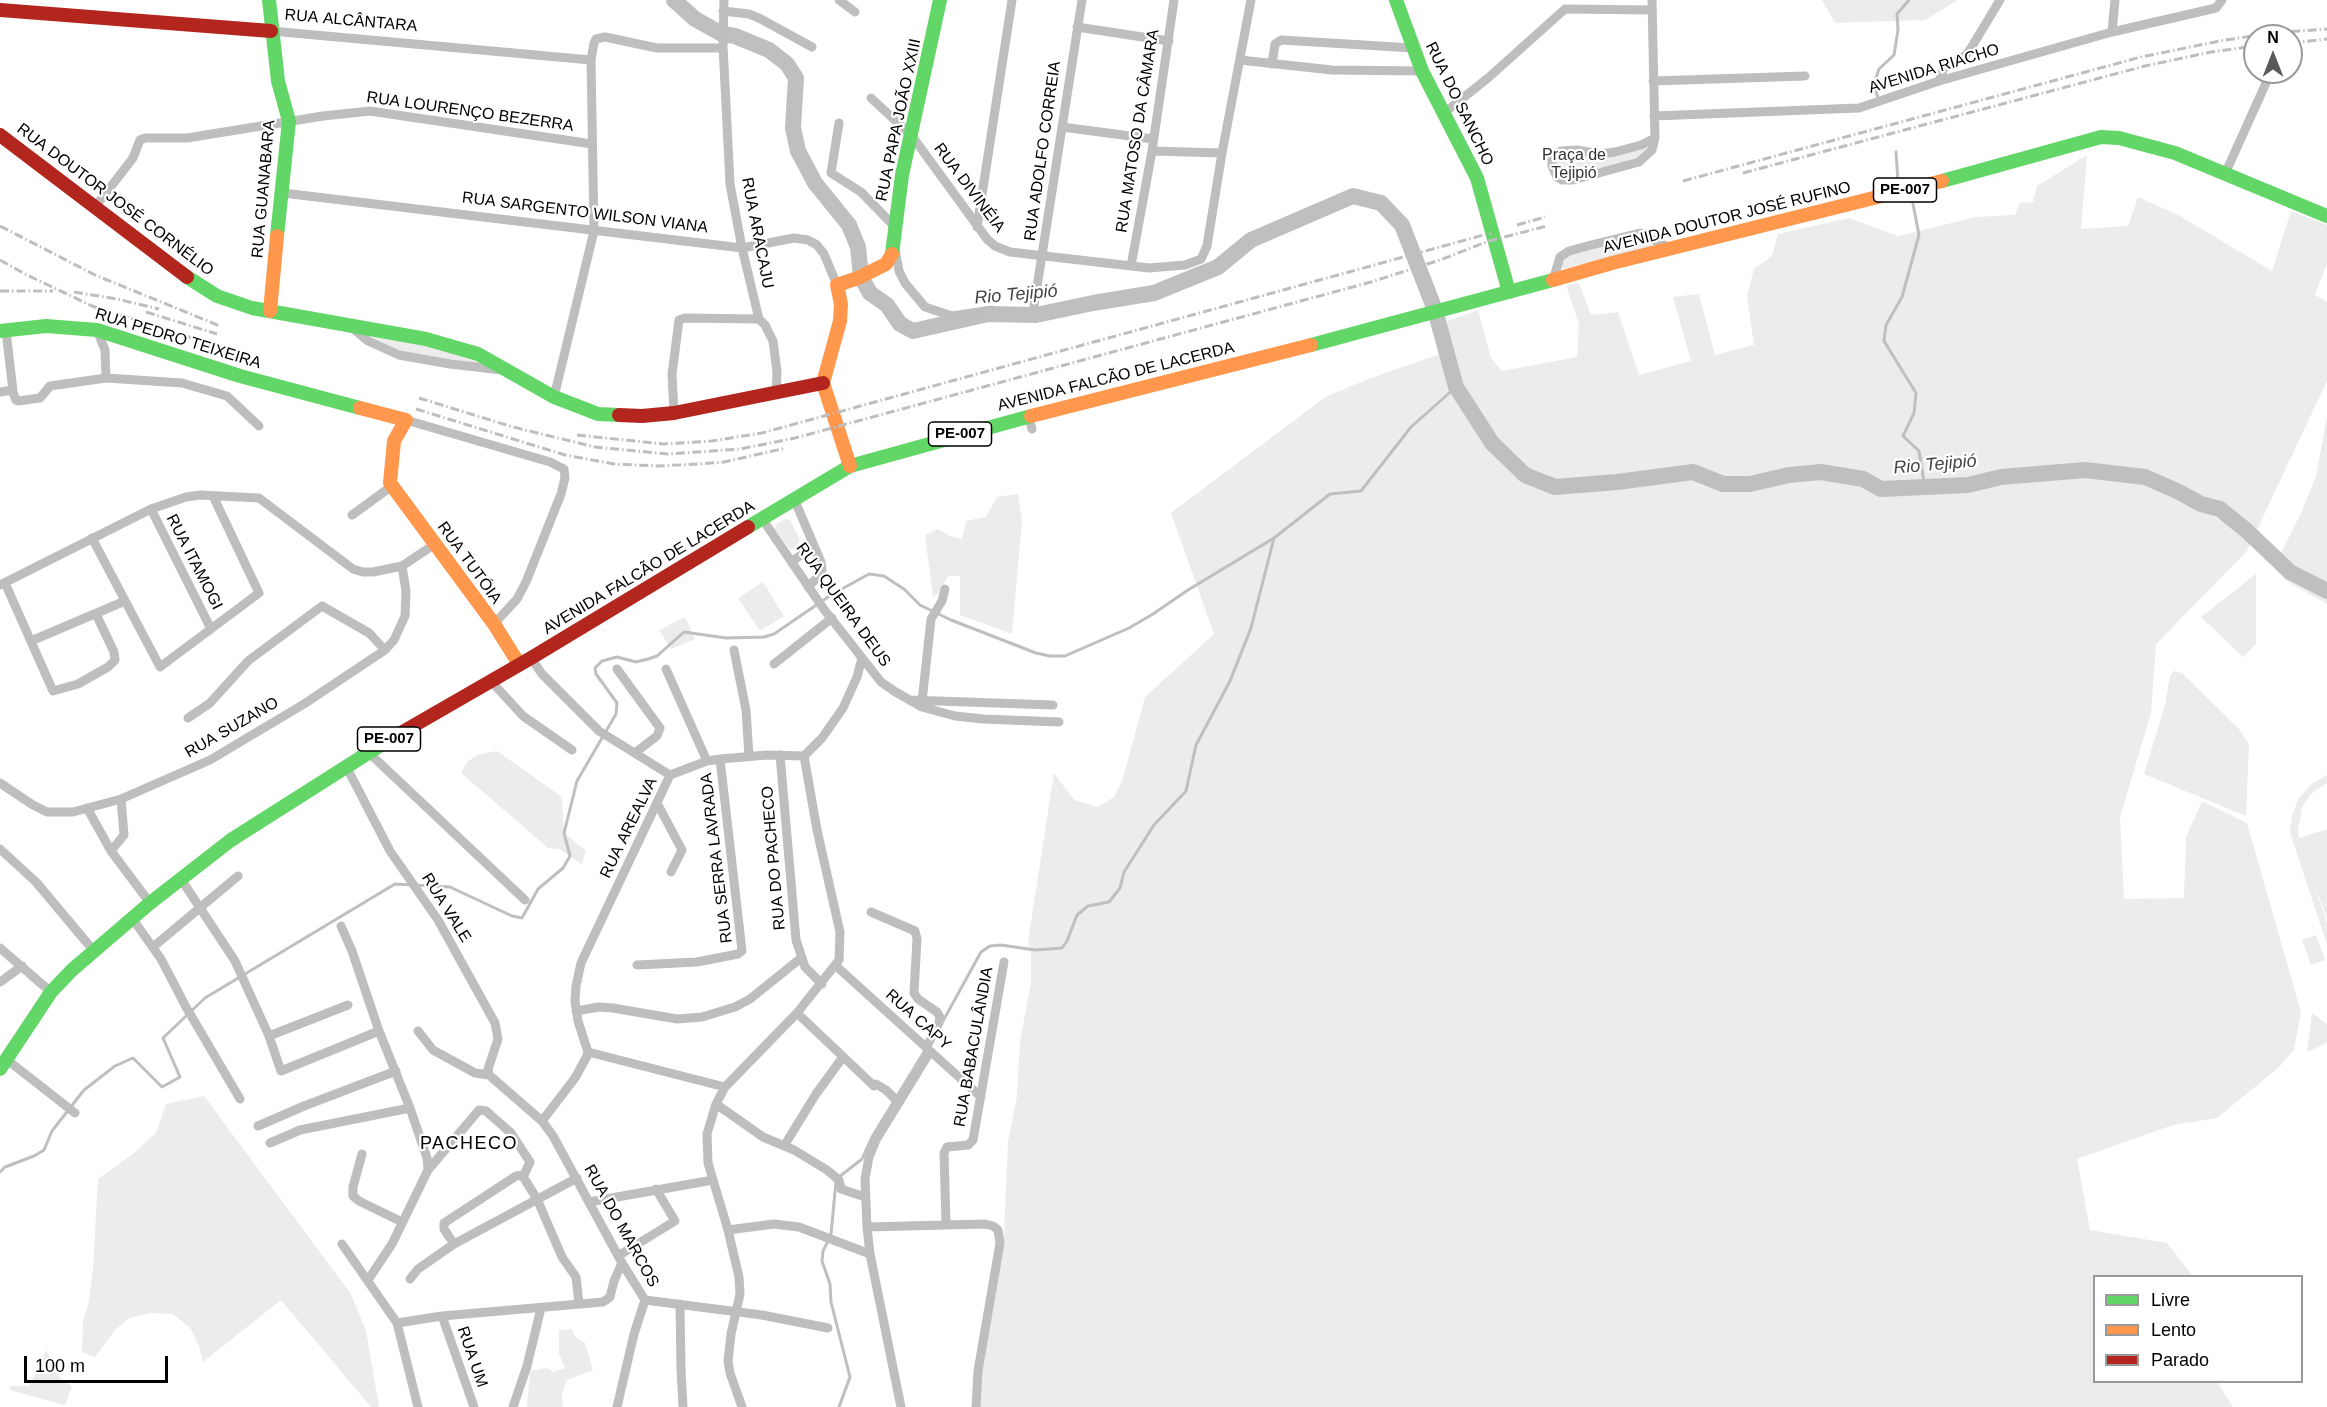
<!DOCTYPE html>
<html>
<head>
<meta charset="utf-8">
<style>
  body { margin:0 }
  #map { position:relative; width:2327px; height:1407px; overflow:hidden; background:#fff; font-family:Helvetica,sans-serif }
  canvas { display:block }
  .legend { position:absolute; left:2093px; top:1275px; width:210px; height:108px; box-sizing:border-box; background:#fff; border:2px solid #999; margin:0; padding:8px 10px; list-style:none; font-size:18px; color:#000 }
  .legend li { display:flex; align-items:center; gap:12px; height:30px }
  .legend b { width:30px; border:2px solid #999 }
  .north { position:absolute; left:2243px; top:24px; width:60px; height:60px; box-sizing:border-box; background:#fff; border:2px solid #999; border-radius:50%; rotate:0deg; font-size:16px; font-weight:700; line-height:24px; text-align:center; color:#000 }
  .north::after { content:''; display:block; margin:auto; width:21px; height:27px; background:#595959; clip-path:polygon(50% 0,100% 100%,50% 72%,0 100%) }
  .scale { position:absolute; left:24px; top:1356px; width:144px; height:27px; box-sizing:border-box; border:3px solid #000; border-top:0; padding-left:8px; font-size:18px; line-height:21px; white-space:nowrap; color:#000; -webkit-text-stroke:4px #fff; paint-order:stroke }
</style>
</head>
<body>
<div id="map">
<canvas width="2327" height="1407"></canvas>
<ul class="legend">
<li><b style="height:8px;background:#63d668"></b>Livre</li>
<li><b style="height:8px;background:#ff974d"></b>Lento</li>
<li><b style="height:8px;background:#b3261e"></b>Parado</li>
</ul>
<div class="north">N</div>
<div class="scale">100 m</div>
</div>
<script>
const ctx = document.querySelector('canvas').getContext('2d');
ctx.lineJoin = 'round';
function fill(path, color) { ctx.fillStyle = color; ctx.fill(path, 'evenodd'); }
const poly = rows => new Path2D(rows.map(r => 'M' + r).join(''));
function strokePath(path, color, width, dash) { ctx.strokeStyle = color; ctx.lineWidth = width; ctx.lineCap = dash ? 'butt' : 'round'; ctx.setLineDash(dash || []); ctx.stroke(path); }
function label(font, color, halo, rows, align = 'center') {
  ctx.font = font + ' Helvetica,sans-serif'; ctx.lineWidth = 4.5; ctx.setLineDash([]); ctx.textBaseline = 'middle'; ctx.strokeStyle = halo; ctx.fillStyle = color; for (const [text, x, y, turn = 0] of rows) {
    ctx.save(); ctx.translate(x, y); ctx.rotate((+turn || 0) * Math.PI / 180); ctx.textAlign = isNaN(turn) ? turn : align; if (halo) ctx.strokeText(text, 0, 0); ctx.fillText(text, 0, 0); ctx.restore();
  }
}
fill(poly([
  [1822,0,1958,0,1925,20,1835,23],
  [1655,140,1650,156,1573,182,1556,174,1556,154,1601,153],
  [2087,155,2081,229,2128,226,2138,197,2180,216,2272,271,2291,211,2327,225,2327,263,2315,295,2327,302,2327,381,2247,551,2156,644,2151,713,2120,817,2124,899,2184,898,2186,837,2202,801,2247,823,2301,1012,2294,1050,2277,1069,2217,1118,2173,1125,2077,1159,2090,1230,2167,1243,2193,1276,2094,1276,2094,1382,2217,1382,2233,1407,973,1407,1004,1235,1008,1142,1017,1096,1020,1041,1031,984,1031,951,1028,942,1054,773,1074,800,1098,807,1114,797,1123,778,1145,697,1214,634,1171,513,1327,396,1371,378,1443,353,1447,321,1478,310,1491,358,1502,371,1577,357,1579,324,1566,285,1579,283,1591,315,1618,312,1639,375,1691,361,1673,297,1699,294,1715,355,1754,345,1747,296,1754,269,1772,256,1778,234,1849,218,1898,236,1976,217,2015,215,2020,203,2033,202,2037,186],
  [1641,233,1662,246,1556,270,1559,260,1573,250],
  [369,337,425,344,473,357,485,365,399,353],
  [2327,416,2327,604,2286,581,2275,565,2302,511,2316,476],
  [1018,494,1022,520,1012,634,960,615,960,576,948,576,938,594,933,597,925,535,938,529,950,536,962,539,966,521,986,517,997,497],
  [785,519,790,520,800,539,798,545,790,550,775,529,777,524],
  [2256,574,2256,644,2243,657,2201,617],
  [763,582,784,616,760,631,738,598],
  [685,617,695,639,671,649,659,630],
  [2174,671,2182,673,2239,729,2249,744,2246,816,2144,774,2165,705,2170,676],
  [497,751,562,797,564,833,586,851,582,864,559,849,548,848,461,773,468,761,480,754],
  [2327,775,2327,783,2311,794,2302,807,2298,831,2299,838,2327,829,2327,919,2311,876,2327,923,2327,945,2290,832,2292,815,2299,798,2310,785],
  [2316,935,2325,960,2311,965,2302,940],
  [2312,1013,2327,1024,2327,1043,2307,1052],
  [204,1096,351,1294,366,1331,379,1407,371,1407,281,1300,203,1362,199,1346,191,1329,173,1314,150,1313,129,1318,115,1330,95,1357,82,1352,83,1321,89,1302,93,1268,98,1179,134,1153,156,1133,166,1104],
  [572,1329,575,1337,585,1343,593,1370,567,1380,562,1394,563,1407,527,1407,530,1371,547,1368,554,1372,565,1368,559,1354,559,1330],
  [46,1350,62,1381,72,1386,65,1405,10,1390,10,1386,29,1386,36,1373]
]), '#ececec');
strokePath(poly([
  [1878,98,1874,84,1879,69,1894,55,1898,30,1897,14,1909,0],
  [1896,152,1898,182],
  [1913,204,1919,235,1902,297,1886,325,1884,341,1916,393,1914,413,1903,436,1919,451,1925,488],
  [943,1021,981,952,990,946,1001,945,1035,950,1062,948,1067,941,1077,915,1088,906,1109,902,1120,888,1124,872,1154,825,1186,791,1196,745,1230,681,1251,628,1274,538],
  [0,1172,5,1167,34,1156,44,1150,52,1131,84,1090,115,1066,133,1058,162,1087,180,1077,163,1038,205,998,395,884,450,887,512,916,522,918,538,889,563,868,570,856,564,833,577,781,616,714,617,703,596,674,595,668,602,661,617,657,636,662,648,659,657,656,684,632,726,638,764,637,774,634,831,595,869,574,884,576,904,589,920,605,951,620,1036,653,1050,656,1065,656,1129,628,1153,614,1188,590,1274,538,1330,494,1361,491,1411,427,1456,387],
  [839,1177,862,1159,872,1137,924,1052],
  [831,1234,836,1182],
  [828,1241,823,1251,822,1261,830,1284,831,1302,850,1377,839,1407]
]), '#bfbfbf', 3);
strokePath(poly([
  [674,0,695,19,722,34,735,36,769,50,787,64,796,78,793,128,798,151,815,183,849,225,858,247,861,277,870,293,887,305,900,324,913,331,988,314,1036,315,1093,303,1154,293,1218,267,1251,240,1353,196,1381,203,1402,225,1435,310,1456,387,1492,443,1525,475,1555,487,1617,482,1693,472,1723,484,1750,484,1789,475,1821,472,1863,479,1881,489,1968,485,2001,477,2085,470,2145,477,2177,491,2201,504,2220,509,2247,531,2290,572,2327,591]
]), '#bfbfbf', 16);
strokePath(poly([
  [724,0,723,46,730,184,742,248,759,319,765,325,773,341,777,372,776,394],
  [839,0,855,12],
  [1652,0,1655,138,1652,150,1639,162,1573,180,1562,180,1557,177,1552,166,1552,159,1561,151,1577,150,1600,154,1615,152,1641,145,1655,138],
  [723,11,749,14,759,18,812,47],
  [1077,27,1169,41],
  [271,31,591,60],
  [2112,32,2115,0],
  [1240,60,1332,70,1422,71],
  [1272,64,1275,44,1281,40,1413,48],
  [1653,81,1805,76],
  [1939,81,1944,68,1966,55,1971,48,2000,0],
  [871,98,912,136,987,239,995,246,1010,252,1149,268,1185,265,1201,259,1207,246,1222,153,1152,151],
  [1444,113,1488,78,1565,9,1652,10],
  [1654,116,1859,108,1939,81,2112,32,2216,8,2222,0],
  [839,123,831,173,861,192,896,228],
  [1062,127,1153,139],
  [1222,153,1251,0],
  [2225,174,2266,83],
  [283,193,742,248,794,238,808,240,817,245,824,254,837,285],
  [95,207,133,158,140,140,145,138,187,138,323,116,370,111,592,144],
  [977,227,1012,0],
  [895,249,899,271,905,283,925,307,952,316,992,310],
  [1131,266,1152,151,1174,0],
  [1553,280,1560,257,1569,251,1591,245,1640,233,1670,248],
  [1034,306,1082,0],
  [351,327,368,341,399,355,450,364,502,370],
  [97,330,105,350,106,378],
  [6,331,13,391],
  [0,392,12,390,16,400,18,401,40,398,50,386,106,378,182,383,227,396,259,426],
  [554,397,594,231,591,60,594,43,596,39,605,37,657,48,723,48],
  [674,413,672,374,679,320,685,318,759,319],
  [1028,416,1032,429],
  [406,420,550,462,564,469,565,478,561,494,526,582,517,599,494,624],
  [795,501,821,562,822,570,818,577,808,587],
  [151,509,211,629],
  [352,515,392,486],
  [763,520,823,608,881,682,894,691,922,707,955,716,983,719,1059,722],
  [92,538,160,667,259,593,213,496],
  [792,561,814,547],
  [5,583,53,691,78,684,108,667,115,660,114,652,96,614],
  [0,585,151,509,186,497,200,495,259,498,353,569,363,572,373,572,402,566,435,544],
  [31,641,125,601],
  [734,650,746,710,749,756],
  [531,658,542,674,599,731,670,775],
  [774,664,832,618],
  [617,669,660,728,657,736,636,752],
  [666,669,707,761],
  [490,680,523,716,572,750],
  [909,700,1053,705],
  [922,702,931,619,942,601,945,589],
  [188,718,210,703,248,661,322,606,369,633,385,650],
  [368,752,525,900],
  [780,755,796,940,805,967,822,984],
  [346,766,390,851,438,920,495,1023,498,1039,488,1069,489,1075,542,1121,553,1136,622,1263,645,1300,634,1334,617,1407],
  [0,783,33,805,47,812,73,812,121,799,210,760,304,704,385,650,394,640,405,616,406,591,402,566],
  [657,803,682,850,671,872],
  [87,808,111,851,150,903],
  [0,849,36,882,93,950],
  [111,851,124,835,121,799],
  [181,879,235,961,269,1036,281,1071,379,1031],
  [871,912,915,931,917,939,914,993,918,999,937,1012,940,1017,939,1023,926,1048],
  [132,918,161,959,186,1007,240,1099],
  [341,926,352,951,379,1031,410,1108,427,1158,428,1170,392,1244,368,1280],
  [153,947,238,876],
  [0,948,51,992],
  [637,965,697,962,738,954,742,951,720,759],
  [835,965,981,1097],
  [0,982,22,966],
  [576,1011,599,1007,613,1008,677,1019,702,1017,735,1007,750,999,801,958],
  [797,1013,874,1086,876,1084,886,1090,894,1098],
  [418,1031,433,1050,475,1073,489,1075],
  [269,1036,348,1005],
  [588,1052,725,1087],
  [6,1059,75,1113],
  [716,1104,763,1137,794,1150,827,1170,839,1180,841,1189,865,1197],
  [542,1121,575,1078,587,1056,588,1052,578,1021,575,1001,576,986,581,963,670,775,707,761,720,759,767,755,804,756,822,738,843,708,857,677,862,658],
  [258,1126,304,1106,396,1071],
  [270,1143,300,1130,410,1108],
  [784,1146,816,1094,843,1057],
  [362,1154,353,1187,353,1196,359,1201,402,1222],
  [428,1170,479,1110,486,1111,511,1133,530,1162,523,1177],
  [589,1202,713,1180],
  [946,1223,944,1153,947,1147,968,1145,973,1140,1004,962],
  [867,1227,985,1224,993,1226,998,1230,1000,1243,978,1371,976,1407],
  [728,1230,774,1224,799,1227,870,1254],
  [342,1244,397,1323,418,1407],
  [454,1244,444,1229,444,1223,516,1176,522,1175,537,1199,562,1257,576,1277,579,1304],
  [618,1256,675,1221,656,1189],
  [410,1279,418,1269,454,1244,577,1178],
  [645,1300,762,1315,828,1328],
  [680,1304,681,1369,683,1407],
  [442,1316,474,1407],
  [397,1323,442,1316,603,1302,610,1297,614,1281,622,1263],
  [513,1407,527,1366,541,1308],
  [742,1407,730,1373,728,1361,731,1334,740,1294,739,1277,728,1230,708,1163,707,1134,716,1104,725,1087,797,1013,839,960,840,932,817,830,804,756],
  [901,1407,870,1254,867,1227,865,1179,869,1157,876,1140,930,1052]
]), '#bebebe', 9);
strokePath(poly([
  [269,0,278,81,289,121,277,236],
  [1396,0,1422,71,1477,178,1509,292],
  [1942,181,2101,137,2119,138,2175,153,2327,216],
  [892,254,902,175,940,0],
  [187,277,217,296,252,308,426,339,478,354,554,397,598,414,619,415],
  [0,331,46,326,97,330,240,376,360,408],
  [1311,345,1553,280],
  [748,527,850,466,1031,416],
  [0,1069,51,992,72,970,150,903,231,840,387,741]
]), '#63d668', 14);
strokePath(poly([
  [1553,280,1612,263,1942,181],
  [270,311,277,236],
  [360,408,406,420,394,441,390,483,494,624,519,664],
  [1031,416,1311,345],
  [850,466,823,383,840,321,841,304,837,285,858,278,886,264,892,254]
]), '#ff974d', 14);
strokePath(poly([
  [0,10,271,31],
  [0,135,187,277],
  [619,415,642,416,674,413,823,383],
  [387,741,531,658,748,527]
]), '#b3261e', 14);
strokePath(poly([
  [2291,43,2327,39],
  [1743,173,2145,66,2211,52,2255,46],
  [1683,181,2141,57,2220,41,2271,33,2327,29],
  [1517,225,1545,217],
  [0,226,95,275,220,326],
  [0,260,25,274,92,306,217,346],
  [0,291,53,291],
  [74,292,117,299,159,309],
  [146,312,217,334],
  [419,398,513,427,595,447,668,454,740,449,795,438,1371,282,1440,260,1489,241,1547,226],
  [416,409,565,455,614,464,657,466,700,464,724,462,786,448],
  [577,435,663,444,712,441,762,433,1491,233]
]), '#bebebe', 3, [9, 3, 1.5, 3]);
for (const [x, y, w] of [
  [1905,190,63],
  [960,434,63],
  [389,739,63]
]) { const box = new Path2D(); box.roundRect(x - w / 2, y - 12, w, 24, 4.5); ctx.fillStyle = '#fff'; ctx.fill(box); strokePath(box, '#000', 1.5); }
label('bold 15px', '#000', null, [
  ["PE-007",1905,190],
  ["PE-007",960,434],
  ["PE-007",389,739]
]);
label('16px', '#000', '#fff', [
  ["RUA ALCÂNTARA",351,21,5],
  ["AVENIDA RIACHO",1934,69,-17],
  ["RUA DO SANCHO",1459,104,64],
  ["RUA LOURENÇO BEZERRA",470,112,8],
  ["RUA PAPA JOÃO XXIII",899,120,-78],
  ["RUA MATOSO DA CÂMARA",1138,131,-81],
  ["RUA ADOLFO CORREIA",1043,151,-82],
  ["RUA DIVINÉIA",969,188,53],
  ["RUA GUANABARA",264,189,-85],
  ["RUA DOUTOR JOSÉ CORNÉLIO",115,200,37],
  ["RUA SARGENTO WILSON VIANA",585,213,7],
  ["AVENIDA DOUTOR JOSÉ RUFINO",1727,218,-14],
  ["RUA ARACAJU",757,233,79],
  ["RUA PEDRO TEIXEIRA",178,339,17],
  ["AVENIDA FALCÃO DE LACERDA",1116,377,-14],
  ["RUA ITAMOGI",194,562,63],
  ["RUA TUTÓIA",469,563,54],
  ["AVENIDA FALCÃO DE LACERDA",649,568,-31],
  ["RUA QUEIRA DEUS",843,605,54],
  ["RUA SUZANO",232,728,-30],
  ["RUA AREALVA",629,828,-64],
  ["RUA SERRA LAVRADA",717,858,-97],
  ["RUA DO PACHECO",774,858,-95],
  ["RUA VALE",446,908,58],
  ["RUA CAPY",918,1020,42],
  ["RUA BABACULÂNDIA",974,1047,-80],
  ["RUA DO MARCOS",621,1226,61],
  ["RUA UM",472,1357,71]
]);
label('16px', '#333', '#fff', [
  ["Praça de",1574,156],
  ["Tejipió",1574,174]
]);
label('italic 18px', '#444', '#fff', [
  ["Rio Tejipió",1016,295,-5],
  ["Rio Tejipió",1935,465,-5]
]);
ctx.letterSpacing = '1.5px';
label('18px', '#000', '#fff', [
  ["PACHECO",469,1144]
]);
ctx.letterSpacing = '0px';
</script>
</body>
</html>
